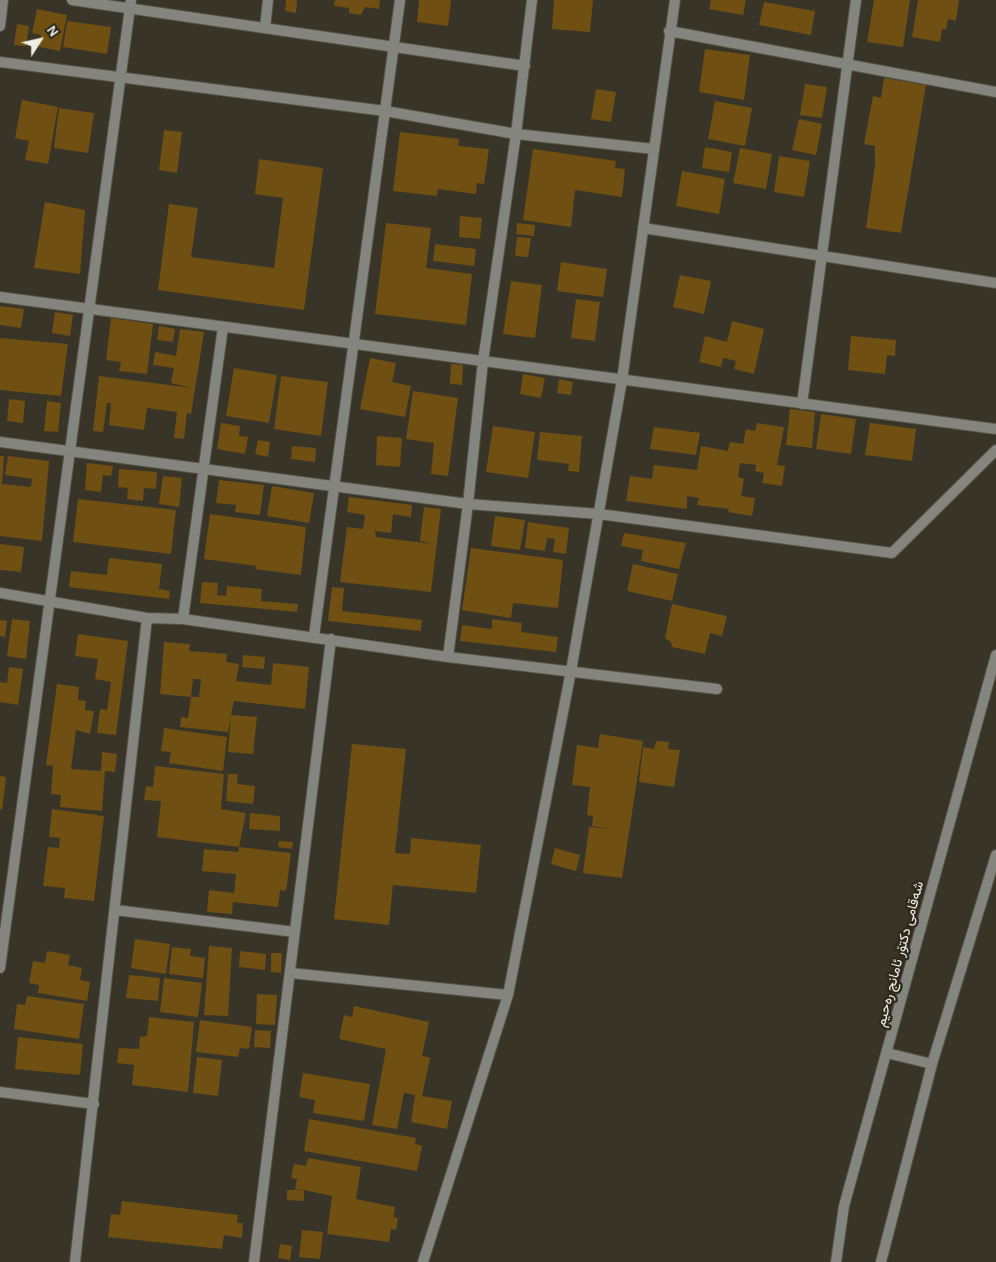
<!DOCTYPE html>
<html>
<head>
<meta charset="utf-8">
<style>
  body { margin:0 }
  #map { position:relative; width:996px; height:1262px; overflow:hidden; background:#383528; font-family:Karla,sans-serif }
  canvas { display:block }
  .north { position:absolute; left:15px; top:15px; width:50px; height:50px; -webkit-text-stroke:4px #2e2b1e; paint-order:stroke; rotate:55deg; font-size:14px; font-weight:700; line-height:20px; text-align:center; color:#efeee5 }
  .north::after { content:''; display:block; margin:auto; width:18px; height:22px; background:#efeee5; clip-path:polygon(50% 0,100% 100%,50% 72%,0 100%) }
</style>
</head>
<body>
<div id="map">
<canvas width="996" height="1262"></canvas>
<div class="north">N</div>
</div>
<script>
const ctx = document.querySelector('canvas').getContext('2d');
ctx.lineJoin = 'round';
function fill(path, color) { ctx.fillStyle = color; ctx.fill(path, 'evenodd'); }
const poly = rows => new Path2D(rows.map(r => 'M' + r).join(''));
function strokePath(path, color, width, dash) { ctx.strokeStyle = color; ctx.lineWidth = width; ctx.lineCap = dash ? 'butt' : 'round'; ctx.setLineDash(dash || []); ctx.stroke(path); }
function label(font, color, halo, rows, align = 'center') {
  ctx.font = font + ' Karla,Vazirmatn,sans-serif'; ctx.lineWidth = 5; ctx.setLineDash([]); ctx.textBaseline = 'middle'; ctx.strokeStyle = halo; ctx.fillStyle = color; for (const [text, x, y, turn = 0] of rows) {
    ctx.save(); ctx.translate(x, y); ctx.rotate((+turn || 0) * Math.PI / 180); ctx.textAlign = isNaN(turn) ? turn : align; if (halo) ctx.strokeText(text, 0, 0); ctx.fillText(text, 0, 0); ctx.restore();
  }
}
fill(poly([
  [286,0,297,0,296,13,285,11],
  [335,0,380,0,379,9,365,7,361,15,349,13,349,8,334,6],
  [419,0,451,0,448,26,417,22],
  [554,0,593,0,590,32,552,29],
  [711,0,746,0,743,15,709,9],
  [874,0,910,0,903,47,867,42],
  [918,0,959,0,956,21,948,19,946,29,942,29,940,42,912,37],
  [764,2,815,11,811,35,759,25],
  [37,9,67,15,60,51,39,47,41,35,32,33],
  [67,21,111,27,107,54,63,47],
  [17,24,29,26,26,46,14,45],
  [705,49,750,55,744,100,699,92],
  [884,78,926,85,901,233,866,228,875,165,875,146,864,144,873,96,881,98],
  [805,84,827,87,822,118,800,115],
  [596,89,616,92,611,122,591,119],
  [22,100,58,107,48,164,25,160,29,141,15,138],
  [715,101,752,108,745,146,708,139],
  [59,108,94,113,88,153,54,148],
  [799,119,822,124,816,155,792,150],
  [164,130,182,132,177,173,159,170],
  [400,132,459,139,458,146,489,149,484,184,477,183,476,194,438,189,437,196,393,191],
  [705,147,732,152,729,172,702,168],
  [740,148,772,154,766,189,733,183],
  [533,149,616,161,615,168,625,169,622,197,575,190,571,227,523,220],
  [779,156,810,161,804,197,774,192],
  [259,159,323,168,304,310,158,290,169,204,198,208,191,257,274,268,283,198,255,194],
  [682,171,725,179,719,214,676,206],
  [45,202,85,210,80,274,34,268],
  [460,216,482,218,480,239,459,237],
  [386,223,431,228,426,268,472,274,466,325,375,314],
  [517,223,535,225,534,236,516,234],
  [517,237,531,238,528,257,515,256],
  [435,244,476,249,474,266,433,261],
  [561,262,607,269,603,297,557,291],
  [680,275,711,281,704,314,673,307],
  [511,281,542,285,535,338,503,334],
  [576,299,600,302,595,341,571,338],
  [0,306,24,309,21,328,0,325],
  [55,312,73,315,70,336,52,333],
  [111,318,153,324,147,374,119,371,121,362,106,360],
  [732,321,764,329,754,374,734,369,736,361,723,358,721,367,699,362,705,336,727,342],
  [159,326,175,329,173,342,157,340],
  [180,329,204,332,191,414,187,413,184,439,174,438,177,412,147,408,144,430,109,425,111,403,107,403,103,432,93,431,99,376,192,388,171,383,174,368,153,365,155,352,176,356],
  [851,336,896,340,895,356,887,355,885,374,848,370],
  [0,338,68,344,61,396,0,390],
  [370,358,396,363,392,382,411,386,405,417,360,409],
  [451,364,463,365,462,385,450,384],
  [234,368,277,375,269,423,226,416],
  [523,374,545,378,541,398,520,394],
  [281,376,328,382,321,436,274,429],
  [559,379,573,382,571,395,557,393],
  [413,391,458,398,448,476,431,474,434,443,406,439],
  [9,399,25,401,23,423,7,421],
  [47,401,61,403,58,432,44,431],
  [790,409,815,412,812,448,786,445],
  [821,414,856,419,851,454,816,449],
  [221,423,240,426,239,436,248,437,245,454,217,449],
  [757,423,784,427,777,465,785,466,782,486,762,483,764,473,755,471,756,465,740,463,738,477,744,479,741,496,755,498,752,516,728,512,729,509,697,505,699,498,687,496,687,509,626,501,630,476,652,479,654,465,697,470,701,446,728,451,730,442,743,444,746,429,755,431],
  [870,423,916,429,912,461,865,455],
  [493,426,535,432,528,478,486,472],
  [654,427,700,433,696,455,650,449],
  [540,432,582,436,579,472,568,471,569,464,537,460],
  [377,436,402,438,400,467,376,465],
  [258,440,270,442,268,457,255,454],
  [292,446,316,448,315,462,291,459],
  [0,456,4,456,2,484,31,487,32,479,5,475,8,456,49,461,42,541,0,536],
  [87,463,113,466,111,476,103,475,101,492,85,490],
  [119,469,157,472,156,489,144,488,143,501,127,499,128,488,118,487],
  [163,476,182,478,179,507,159,504],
  [219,480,264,485,260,515,235,512,236,505,216,503],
  [272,486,314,493,309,523,267,516],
  [349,497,412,505,411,517,393,514,391,533,375,531,376,537,433,544,420,541,424,507,441,509,431,592,340,582,347,527,363,529,365,515,347,512],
  [78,499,176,510,171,554,73,542],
  [210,514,306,527,301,575,255,569,256,566,204,559],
  [495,516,525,520,520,550,491,546],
  [528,522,569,528,566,554,553,552,555,539,547,538,545,551,525,548],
  [624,533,686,543,679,569,641,561,643,550,621,546],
  [0,544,24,547,21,572,0,570],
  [471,548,563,560,558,608,513,603,511,618,462,610],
  [109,558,162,564,159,589,170,591,169,599,69,587,71,571,107,575],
  [633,564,678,574,672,601,627,591],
  [202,582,218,583,217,595,226,596,227,586,262,589,261,601,298,604,297,612,200,603],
  [332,587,344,588,342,611,422,620,421,631,328,621],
  [672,604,727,616,722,636,710,633,705,654,672,647,671,642,665,638],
  [12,619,30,621,26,659,7,656],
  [492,619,522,623,521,632,558,637,556,652,460,641,462,625,492,629],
  [0,620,7,621,5,637,0,636],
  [78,634,128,641,116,735,97,733,100,709,107,710,111,682,95,679,98,659,75,656],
  [164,642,190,644,189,651,227,654,226,662,239,664,236,681,271,685,273,663,309,667,305,709,234,701,231,715,257,717,253,754,228,752,231,718,228,732,180,727,181,717,188,718,191,697,199,697,201,679,193,679,191,697,160,694],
  [243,655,265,657,264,669,242,667],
  [9,667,23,669,18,705,0,702,0,682,7,683],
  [57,684,79,687,78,700,86,701,85,710,94,711,90,734,76,730,71,769,101,771,102,752,117,754,115,772,105,771,102,811,60,807,61,795,51,794,53,766,46,765],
  [164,728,227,737,223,771,169,763,171,752,161,751],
  [600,734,643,741,622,878,583,873,589,827,610,829,592,826,593,816,587,815,590,787,572,785,577,745,598,748],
  [656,741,669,742,668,749,680,750,674,787,639,782,643,747,654,749],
  [352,744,406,749,395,853,410,854,411,838,481,845,476,893,393,885,389,925,334,919],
  [155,766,224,774,221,809,246,813,239,847,157,837,161,801,144,800,146,786,153,787],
  [228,774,238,774,237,784,255,786,253,804,226,801],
  [0,776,6,777,2,810,0,809],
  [52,809,104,816,94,901,64,898,65,888,43,886,48,847,59,848,60,838,49,837],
  [250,813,280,816,280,831,249,829],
  [279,841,293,842,292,849,278,847],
  [239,847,291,853,286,891,280,890,278,907,233,902,232,914,207,912,209,890,234,893,236,874,202,871,204,849,238,852],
  [555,848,580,855,576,871,551,864],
  [135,939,170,944,166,974,131,968],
  [209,946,232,948,228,1016,204,1015],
  [172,947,191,949,190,956,205,958,203,978,169,974],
  [47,951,70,955,68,965,82,968,80,980,90,982,87,1001,38,993,39,985,29,983,33,961,45,963],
  [240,951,266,954,265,970,239,967],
  [271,953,282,953,281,973,271,972],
  [129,975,160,978,158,1001,126,998],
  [164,978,202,983,198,1017,160,1012],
  [257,994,277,995,275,1025,256,1024],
  [27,996,84,1004,79,1039,14,1029,17,1004,25,1005],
  [354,1006,429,1022,422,1056,430,1058,422,1096,452,1101,447,1129,411,1122,415,1095,404,1093,397,1129,372,1125,386,1049,339,1039,344,1015,352,1017],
  [149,1017,194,1022,188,1092,132,1085,134,1065,117,1063,119,1048,139,1049,140,1037,147,1036],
  [200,1020,252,1027,249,1049,240,1048,238,1057,196,1052],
  [255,1030,271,1031,270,1048,254,1047],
  [18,1037,83,1044,80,1075,15,1069],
  [197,1057,222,1060,218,1096,193,1093],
  [303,1073,370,1084,364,1121,313,1113,315,1100,299,1097],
  [309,1119,416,1138,415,1144,422,1146,417,1171,304,1151],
  [308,1158,361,1167,356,1199,395,1207,393,1217,398,1218,396,1230,391,1229,389,1242,327,1234,332,1196,304,1190,304,1201,287,1200,287,1190,304,1190,295,1189,297,1179,291,1178,294,1164,306,1166],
  [122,1201,238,1215,237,1223,243,1223,242,1238,224,1235,222,1249,108,1237,111,1214,120,1215],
  [302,1230,323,1232,320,1259,299,1257],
  [280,1244,292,1246,290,1260,278,1258]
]), '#6f4f12');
const minor = poly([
  [72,0,525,66],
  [0,26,3,0],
  [265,28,268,0],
  [669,31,996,92],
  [0,62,385,111,516,134,654,149],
  [643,228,996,283],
  [0,297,996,429],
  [802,404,856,0],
  [0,442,468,504,599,514,892,553,996,450],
  [0,593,147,618,183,619,448,657,717,689],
  [183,619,223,327],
  [314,636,400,0],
  [448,657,468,504,483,361,516,134,532,0],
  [115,910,295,932],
  [0,968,131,0],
  [290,973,508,995],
  [0,1092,94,1104],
  [75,1262,147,618],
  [254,1262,331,639],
  [423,1262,508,995,571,671,622,380,675,0]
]);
const tertiary = poly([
  [887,1053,932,1064],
  [836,1262,844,1206,996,655],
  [881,1262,932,1064,996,855]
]);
strokePath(minor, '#555346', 12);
strokePath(tertiary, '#555346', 12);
strokePath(minor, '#83857e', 10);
strokePath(tertiary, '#83857e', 10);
label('14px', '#efeee5', '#2e2b1e', [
  ["شەقامی دکتۆر ئامانج رەحیم",900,954,-75]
]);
</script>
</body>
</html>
